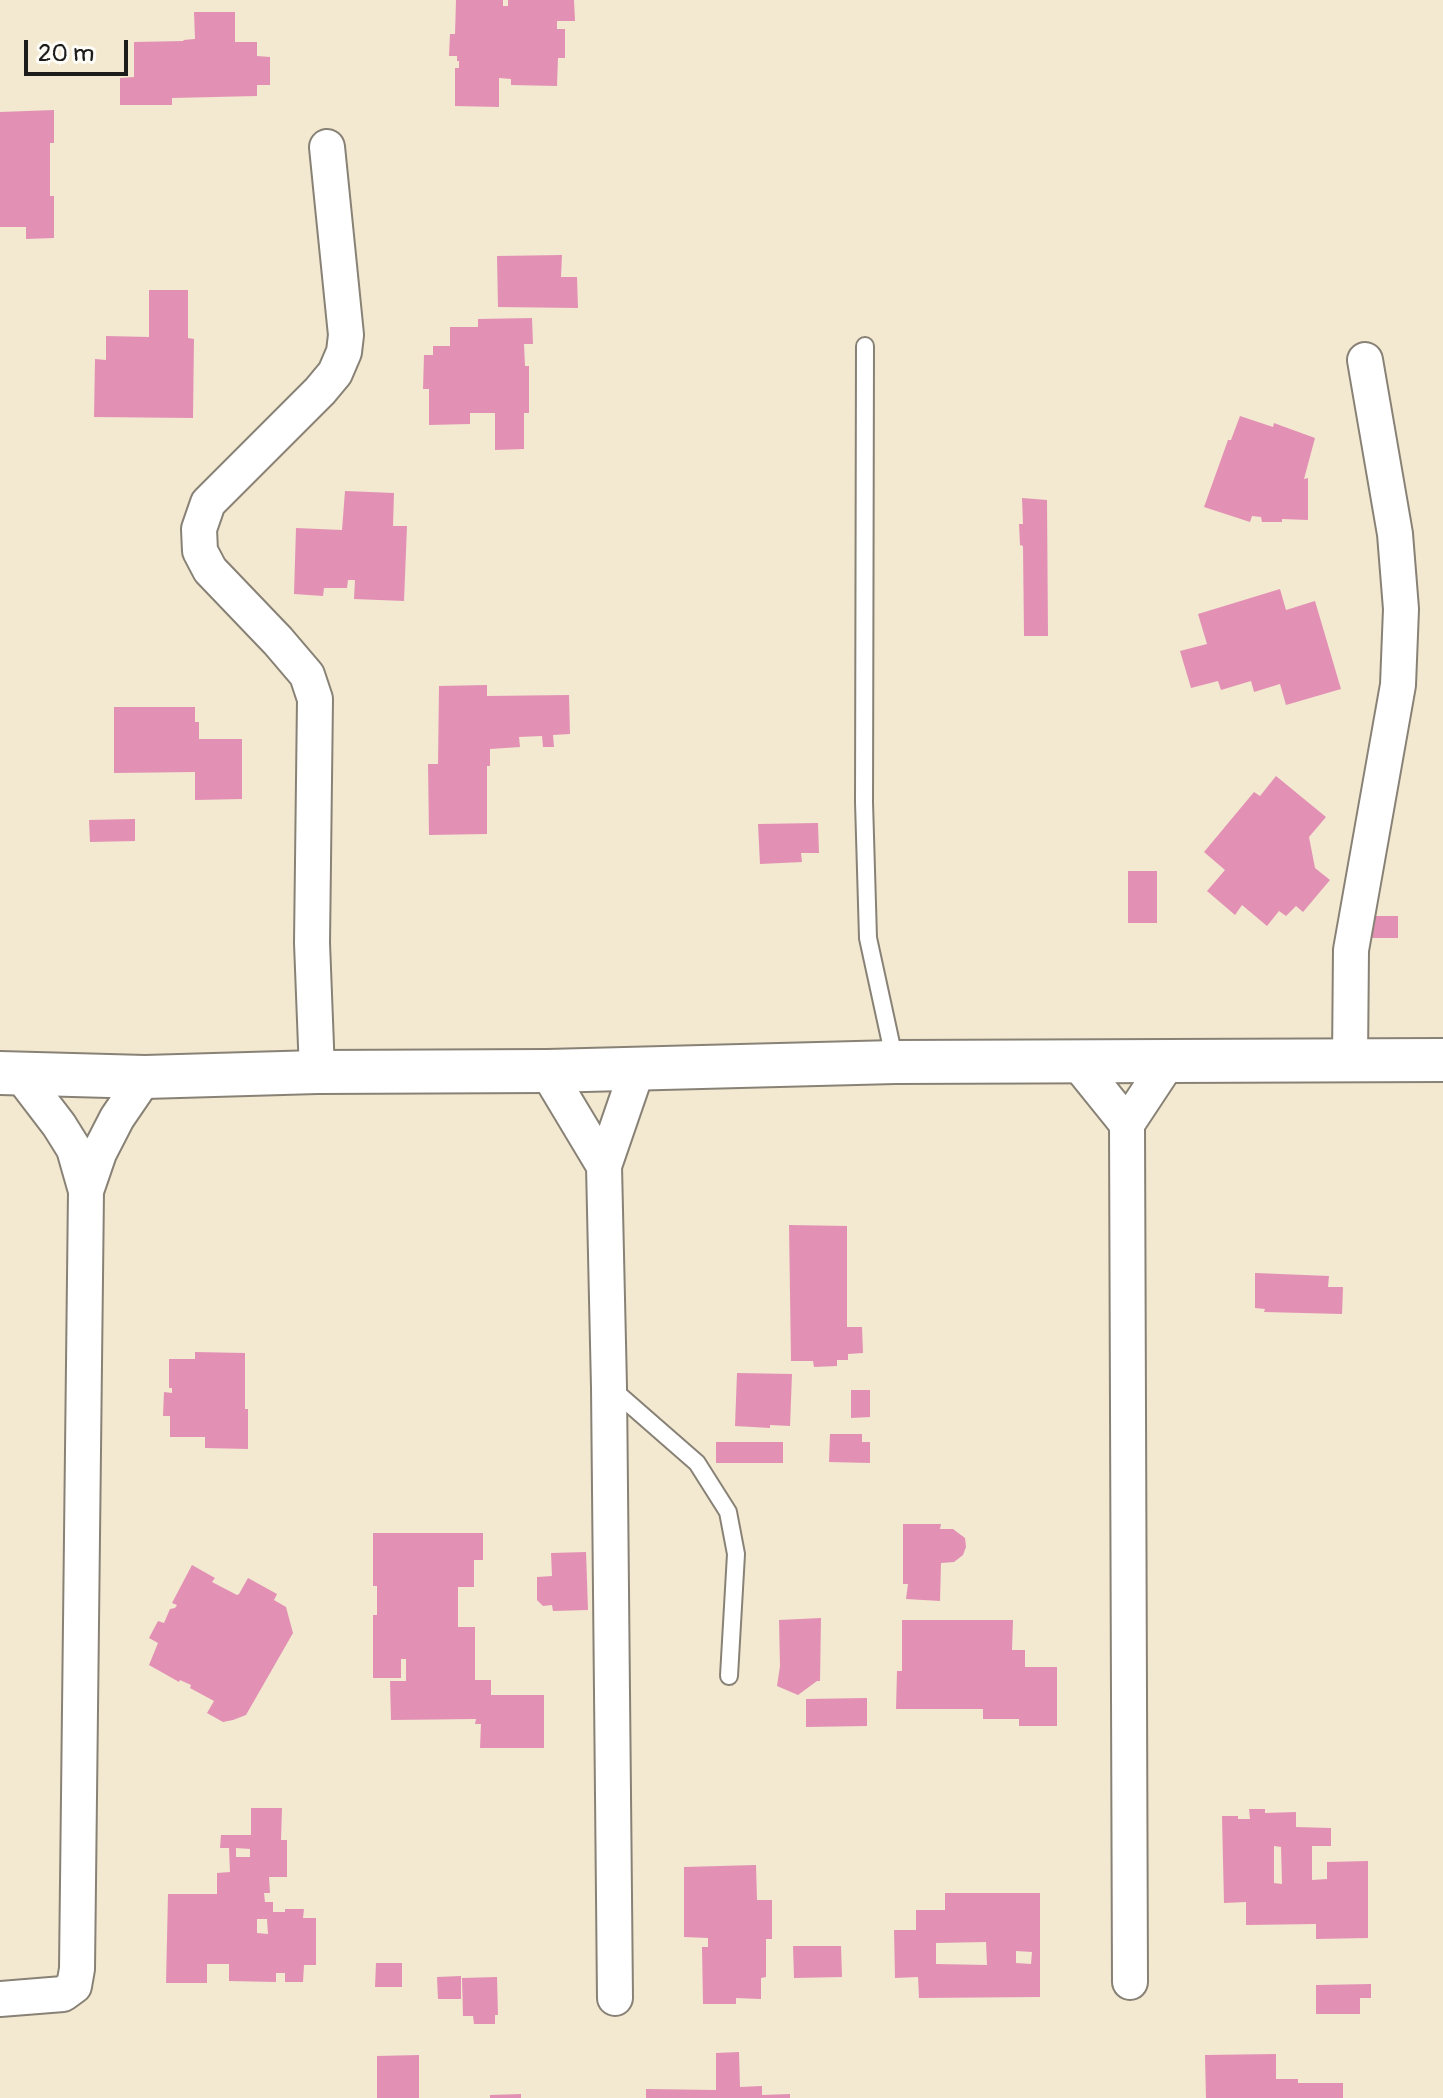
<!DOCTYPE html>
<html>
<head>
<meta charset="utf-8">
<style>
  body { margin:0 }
  #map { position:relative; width:1443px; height:2098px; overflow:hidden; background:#f3e8d0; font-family:Pangolin,sans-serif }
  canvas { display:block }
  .scale { position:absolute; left:24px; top:40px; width:104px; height:36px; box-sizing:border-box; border:4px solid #1c1c1c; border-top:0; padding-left:10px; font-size:24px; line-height:28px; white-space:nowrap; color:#1c1c1c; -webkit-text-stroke:6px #fdfcf7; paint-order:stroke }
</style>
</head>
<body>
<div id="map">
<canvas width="1443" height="2098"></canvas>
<div class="scale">20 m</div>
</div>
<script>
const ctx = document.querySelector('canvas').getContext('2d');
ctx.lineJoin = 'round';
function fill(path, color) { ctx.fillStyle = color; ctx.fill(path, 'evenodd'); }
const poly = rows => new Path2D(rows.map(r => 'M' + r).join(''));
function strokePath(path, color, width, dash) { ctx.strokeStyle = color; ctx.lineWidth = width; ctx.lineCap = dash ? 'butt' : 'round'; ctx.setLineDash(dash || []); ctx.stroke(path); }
fill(poly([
  [456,0,503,0,503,6,508,6,508,0,574,0,575,21,557,21,557,29,565,29,565,58,558,58,557,86,511,85,511,79,499,78,499,107,455,106,455,68,459,68,459,61,457,61,457,56,449,56,450,34,455,34],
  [194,12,235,12,235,42,257,42,257,56,270,57,270,85,257,85,257,96,172,98,172,105,120,105,120,78,134,77,134,42,184,41,183,40,195,39],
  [54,110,54,143,50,143,50,196,54,196,54,238,26,239,26,227,0,227,0,112],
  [562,255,561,277,577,277,578,308,498,307,497,256],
  [149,290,188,290,188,338,194,339,193,418,94,417,95,359,106,360,106,336,149,337],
  [532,318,533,344,524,344,525,366,529,366,529,413,524,413,524,449,495,450,495,413,470,413,470,424,429,425,429,389,423,389,424,355,433,355,433,346,450,346,450,327,478,327,478,319],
  [1240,416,1273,427,1274,423,1282,426,1315,438,1304,479,1308,478,1308,520,1282,519,1282,522,1262,522,1261,517,1252,516,1250,522,1204,507,1228,440,1231,440],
  [345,491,394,493,393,526,407,526,404,601,354,599,355,580,348,580,347,588,324,588,323,596,294,594,296,528,342,530],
  [1022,498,1047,500,1048,636,1024,636,1023,546,1020,545,1019,524,1023,524],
  [1280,589,1286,610,1315,601,1341,689,1286,705,1280,684,1254,692,1251,681,1221,690,1218,681,1191,688,1180,651,1207,644,1198,614],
  [487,685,487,696,569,695,570,734,553,735,554,747,543,747,542,736,519,737,520,747,490,749,490,766,487,766,487,834,429,835,428,764,438,764,439,686],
  [114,707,195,707,195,722,199,722,199,739,242,739,242,799,195,800,195,772,114,773],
  [1276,776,1326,817,1309,837,1315,868,1330,880,1303,912,1296,906,1286,916,1279,911,1267,926,1242,905,1235,915,1207,891,1225,870,1204,852,1254,792,1260,796],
  [135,819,135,841,90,842,89,820],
  [818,823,819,853,801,853,802,862,760,864,758,824],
  [1128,871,1157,871,1157,923,1128,923],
  [1368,916,1398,916,1398,938,1368,938],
  [789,1225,847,1226,847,1327,862,1327,863,1353,848,1354,848,1360,837,1360,837,1366,814,1367,813,1361,791,1361],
  [1255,1273,1329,1276,1328,1287,1343,1287,1342,1314,1264,1312,1265,1309,1255,1308],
  [195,1352,245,1353,245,1409,248,1409,248,1449,205,1448,205,1437,170,1437,170,1416,163,1416,164,1392,172,1393,172,1388,169,1388,169,1359,195,1359],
  [737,1373,792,1374,790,1426,770,1425,770,1428,735,1426],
  [851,1390,870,1390,870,1417,851,1418],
  [830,1434,862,1434,862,1442,870,1442,870,1463,829,1462],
  [716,1442,783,1442,783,1463,716,1463],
  [903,1524,941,1524,940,1529,953,1529,965,1538,966,1547,963,1555,954,1562,941,1563,940,1601,906,1599,908,1584,903,1584],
  [373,1533,483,1533,483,1560,474,1560,474,1587,458,1587,458,1627,475,1627,475,1680,491,1680,491,1695,544,1695,544,1748,480,1748,481,1724,475,1724,476,1719,391,1720,390,1681,406,1681,406,1659,401,1659,401,1678,373,1678,373,1615,377,1615,377,1586,373,1586],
  [586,1552,588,1610,553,1611,552,1605,543,1606,537,1600,537,1577,552,1576,551,1553],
  [192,1565,215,1578,212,1582,237,1595,239,1594,248,1578,277,1594,274,1600,286,1607,293,1633,246,1715,233,1720,223,1722,207,1713,214,1701,190,1688,191,1685,180,1680,179,1682,149,1665,158,1643,149,1638,158,1621,164,1623,170,1609,175,1608,177,1605,172,1603],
  [821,1618,820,1681,817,1681,798,1695,777,1686,780,1666,779,1620],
  [902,1620,1013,1620,1012,1650,1025,1650,1025,1667,1057,1667,1057,1726,1019,1726,1019,1719,983,1719,983,1709,896,1709,897,1671,902,1671],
  [867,1698,867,1726,806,1727,806,1699],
  [251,1808,282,1808,281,1840,287,1840,287,1877,269,1877,270,1893,264,1893,265,1902,273,1902,273,1912,285,1912,285,1909,304,1909,303,1918,316,1918,316,1965,304,1965,303,1982,285,1982,285,1973,276,1973,276,1982,229,1981,229,1964,207,1964,207,1983,166,1983,168,1894,217,1894,217,1873,230,1872,229,1848,220,1848,221,1835,251,1835],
  [236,1848,250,1849,250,1857,236,1857],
  [257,1919,267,1919,268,1934,257,1933],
  [1249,1809,1265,1809,1265,1813,1296,1812,1296,1827,1331,1828,1331,1846,1312,1846,1312,1880,1327,1879,1327,1862,1368,1861,1368,1938,1316,1939,1316,1924,1246,1925,1246,1902,1224,1903,1222,1816,1238,1816,1238,1819,1250,1819],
  [1274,1846,1281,1847,1282,1884,1274,1883],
  [756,1865,757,1900,772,1900,772,1939,766,1939,766,1977,761,1978,761,1999,736,1998,736,2004,703,2004,702,1947,708,1947,708,1938,684,1937,684,1867],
  [945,1893,1040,1893,1040,1997,919,1998,918,1977,895,1978,894,1930,916,1930,916,1910,945,1910],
  [986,1942,987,1965,936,1964,936,1943],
  [1016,1951,1032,1952,1031,1964,1016,1963],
  [793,1946,841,1946,842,1977,794,1978],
  [376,1963,402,1963,402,1987,375,1987],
  [461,1976,461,1999,438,1999,437,1977],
  [497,1977,498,2015,495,2015,495,2024,474,2024,473,2016,463,2016,462,1978],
  [1371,1984,1371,1998,1360,1998,1360,2014,1316,2014,1316,1985],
  [739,2052,740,2087,762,2086,762,2095,790,2094,790,2098,646,2098,646,2089,716,2090,716,2053],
  [1276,2054,1276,2079,1298,2079,1298,2083,1343,2083,1343,2098,1206,2098,1205,2055],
  [419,2055,419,2098,377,2098,377,2056],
  [521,2094,521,2098,490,2098,490,2095]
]), '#e291b5');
const service = poly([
  [865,346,864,802,868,938,895,1062],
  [610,1387,697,1463,728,1512,736,1554,729,1676]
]);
const minor = poly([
  [1350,1060,1351,950,1398,685,1401,609,1395,534,1365,360],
  [1077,1062,1127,1124],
  [547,1071,604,1166],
  [317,1072,312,943,315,699,307,675,278,641,210,570,200,551,199,529,208,503,320,391,335,373,344,352,346,335,327,147],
  [86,1191,99,1153,117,1118,145,1077],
  [1130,1982,1127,1124,1168,1062],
  [615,1998,609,1387,604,1166,638,1067],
  [0,1999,63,1994,74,1986,77,1969,86,1191,74,1149,59,1125,20,1074]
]);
const tertiary = poly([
  [0,1073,145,1077,317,1072,547,1071,895,1062,1443,1060]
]);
strokePath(service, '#888276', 20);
strokePath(minor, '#888276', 38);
strokePath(tertiary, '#888276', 46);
strokePath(service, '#fff', 16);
strokePath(minor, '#fff', 34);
strokePath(tertiary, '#fff', 42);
</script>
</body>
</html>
